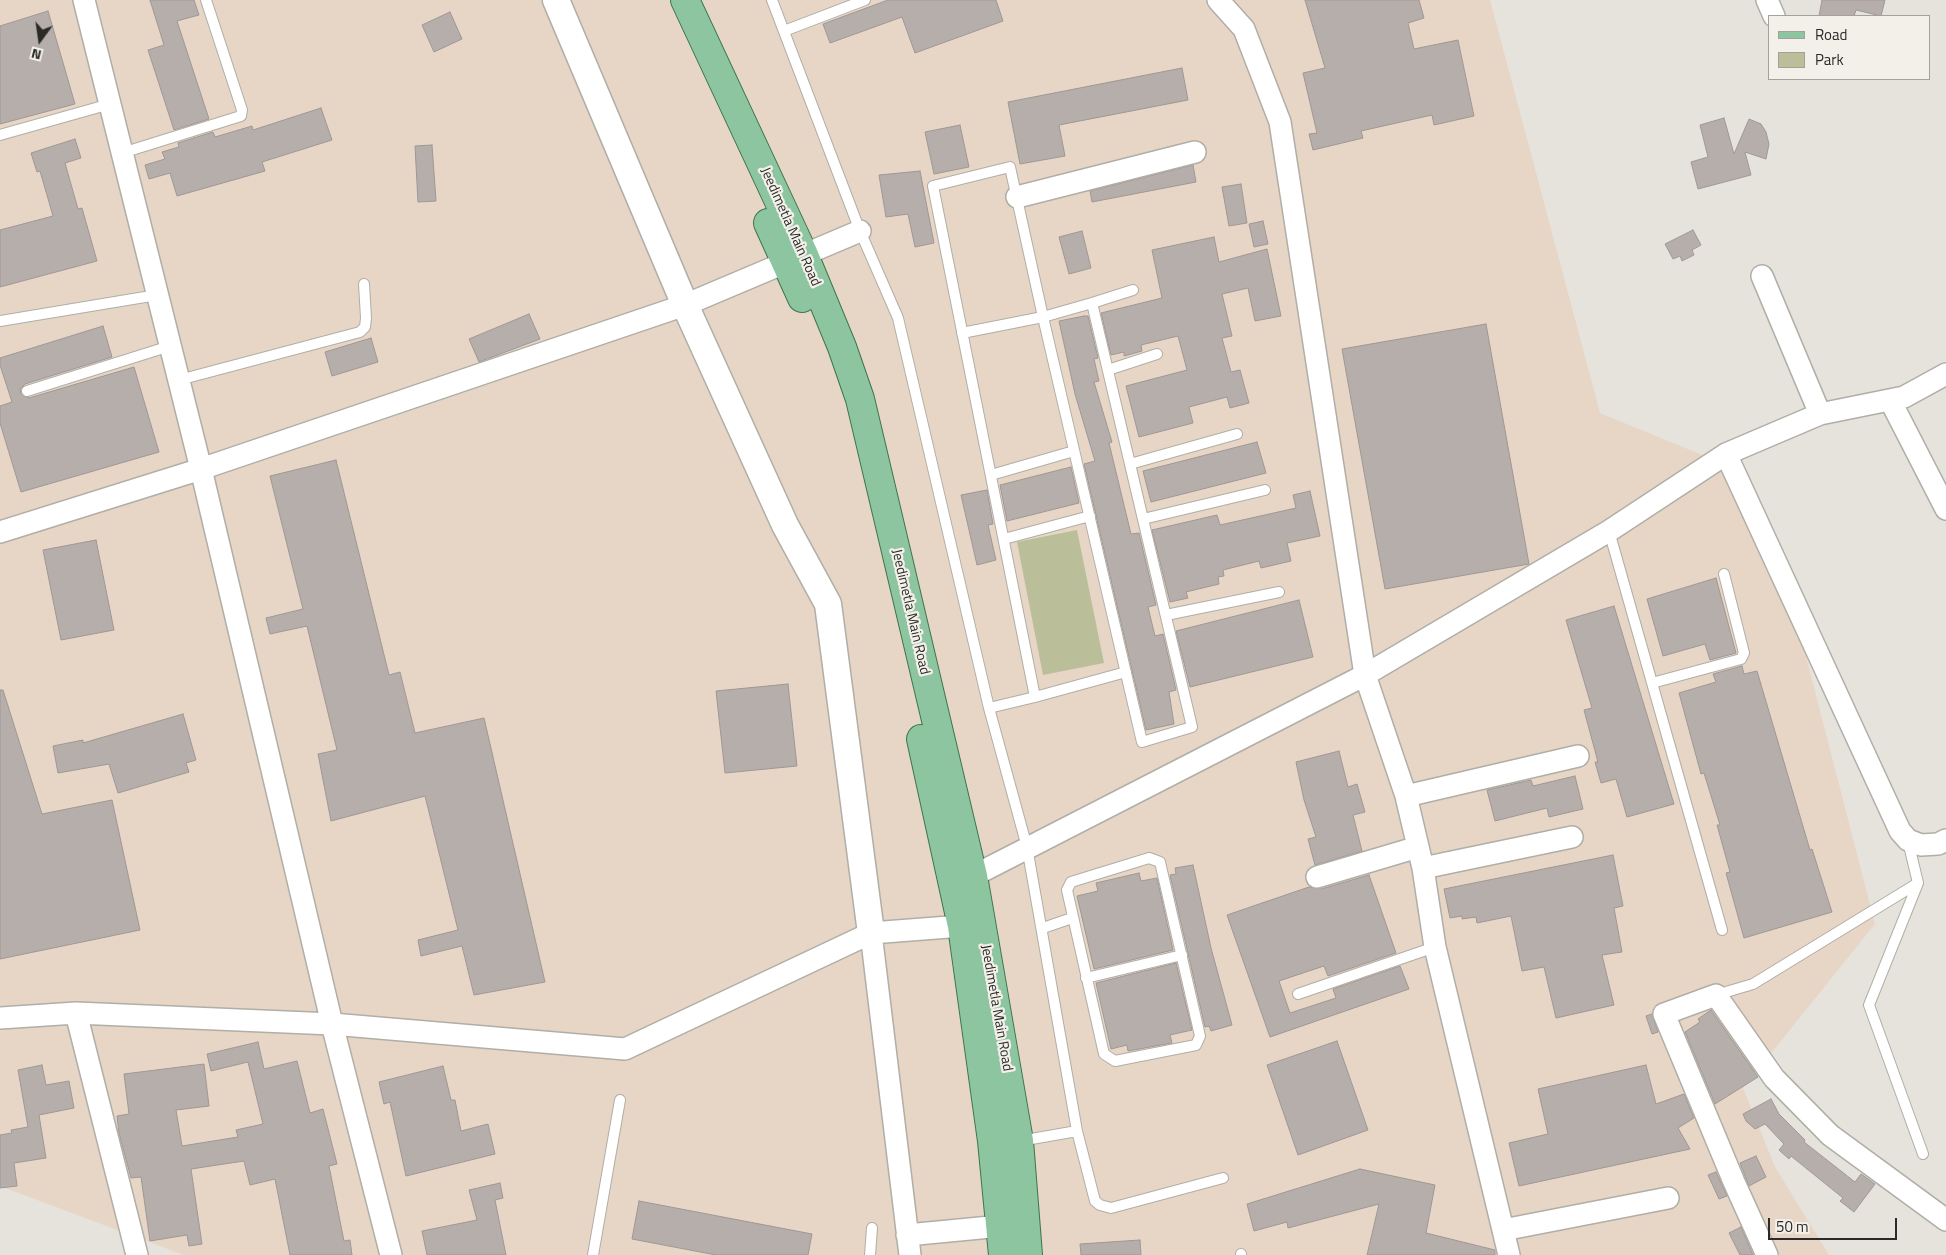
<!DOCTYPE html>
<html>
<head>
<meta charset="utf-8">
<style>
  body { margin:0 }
  #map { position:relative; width:1946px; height:1255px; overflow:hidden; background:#e5e3dc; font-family:"Titillium Web",sans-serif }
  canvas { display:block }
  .legend { position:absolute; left:1768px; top:15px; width:162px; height:65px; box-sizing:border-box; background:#f2f0e9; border:1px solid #a2a19c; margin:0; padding:6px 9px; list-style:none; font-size:15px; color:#2b2a28 }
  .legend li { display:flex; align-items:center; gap:10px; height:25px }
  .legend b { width:25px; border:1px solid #a2a19c }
  .north { position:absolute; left:15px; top:15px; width:50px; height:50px; -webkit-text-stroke:4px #f2f0e9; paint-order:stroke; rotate:194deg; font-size:14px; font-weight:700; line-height:20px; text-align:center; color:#2b2a28 }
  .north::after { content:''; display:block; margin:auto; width:18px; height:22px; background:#2b2a28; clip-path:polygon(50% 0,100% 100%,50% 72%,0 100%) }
  .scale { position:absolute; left:1768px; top:1218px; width:129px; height:22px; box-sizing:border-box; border:2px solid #2b2a28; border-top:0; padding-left:6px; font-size:15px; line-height:18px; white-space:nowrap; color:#2b2a28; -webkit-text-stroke:4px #f2f0e9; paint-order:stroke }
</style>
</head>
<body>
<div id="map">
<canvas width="1946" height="1255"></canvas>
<ul class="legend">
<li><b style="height:6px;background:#8ec5a1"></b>Road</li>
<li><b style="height:14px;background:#babf9a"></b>Park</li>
</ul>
<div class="north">N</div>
<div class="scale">50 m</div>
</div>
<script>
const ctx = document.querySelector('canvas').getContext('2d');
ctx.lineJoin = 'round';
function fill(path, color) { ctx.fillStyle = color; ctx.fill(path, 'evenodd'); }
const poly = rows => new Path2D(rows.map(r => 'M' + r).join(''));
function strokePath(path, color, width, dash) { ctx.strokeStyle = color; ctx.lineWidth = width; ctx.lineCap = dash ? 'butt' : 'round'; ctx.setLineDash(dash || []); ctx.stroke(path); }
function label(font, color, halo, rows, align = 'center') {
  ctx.font = font + ' "Titillium Web",sans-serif'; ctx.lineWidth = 4.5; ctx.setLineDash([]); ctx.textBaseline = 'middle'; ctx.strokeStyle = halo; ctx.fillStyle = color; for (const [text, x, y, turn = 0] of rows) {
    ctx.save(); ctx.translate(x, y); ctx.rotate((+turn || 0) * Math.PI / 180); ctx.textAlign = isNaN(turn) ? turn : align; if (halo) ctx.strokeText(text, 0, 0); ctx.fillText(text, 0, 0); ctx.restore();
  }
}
fill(poly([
  [0,0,1490,0,1600,413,1746,473,1795,614,1875,924,1743,1088,1775,1167,1829,1255,184,1255,0,1186]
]), '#e7d6c5');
fill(poly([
  [1077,530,1104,663,1043,675,1017,542]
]), '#babf9a');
const building = poly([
  [150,0,194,0,199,15,177,21,209,119,174,130,148,50,164,45,150,0],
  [888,0,996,0,1003,21,915,53,902,17,830,43,823,24,888,0],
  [1305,0,1419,0,1424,18,1408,23,1414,49,1458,40,1474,116,1434,125,1432,115,1361,131,1363,138,1313,150,1309,134,1317,133,1303,73,1325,68,1305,0],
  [1822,0,1885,0,1881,16,1856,10,1854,16,1819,16,1822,0],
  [48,11,75,104,0,124,0,26,48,11],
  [450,12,462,39,434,52,422,25,450,12],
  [1182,68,1188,100,1059,125,1065,156,1020,164,1008,102,1182,68],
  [321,108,332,140,262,162,265,171,177,196,170,173,149,179,145,165,165,159,162,152,179,147,178,143,213,132,215,137,252,126,253,130,321,108],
  [1724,118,1734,154,1749,119,1761,124,1766,132,1769,144,1766,159,1745,152,1751,175,1698,189,1691,162,1708,157,1700,125,1724,118],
  [960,125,969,167,934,174,925,132,960,125],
  [75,139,81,158,65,163,78,209,82,208,97,261,0,287,0,230,53,216,40,171,37,172,31,153,75,139],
  [432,145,436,201,418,202,415,146,432,145],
  [1193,165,1196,182,1092,202,1090,191,1193,165],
  [920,171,934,243,915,247,908,214,886,217,879,175,920,171],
  [1241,184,1247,223,1229,226,1222,187,1241,184],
  [1263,221,1268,244,1254,247,1249,224,1263,221],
  [1693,230,1701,245,1692,250,1694,255,1682,261,1680,256,1673,259,1665,244,1693,230],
  [1082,231,1091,268,1069,274,1059,237,1082,231],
  [1214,237,1219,262,1267,249,1281,316,1255,321,1248,288,1222,294,1232,336,1222,338,1231,372,1240,370,1249,403,1230,408,1227,397,1189,407,1193,423,1139,437,1126,386,1187,370,1178,336,1141,345,1142,351,1124,356,1124,352,1111,355,1101,313,1162,298,1152,250,1214,237],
  [529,314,540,339,479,362,469,339,529,314],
  [1084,316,1088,316,1098,358,1094,359,1099,381,1094,382,1112,442,1109,443,1131,534,1139,533,1156,605,1148,607,1155,636,1163,634,1176,690,1169,692,1174,724,1146,730,1084,464,1095,461,1075,394,1059,321,1084,316],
  [1486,324,1529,564,1385,589,1342,349,1486,324],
  [103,326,112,357,25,384,20,389,21,394,29,398,134,367,159,452,21,492,0,423,0,406,12,402,0,365,0,358,103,326],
  [371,338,378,362,332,376,325,352,371,338],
  [1257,442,1266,473,1151,502,1143,471,1257,442],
  [336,460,389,675,400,672,415,733,484,718,545,982,474,995,462,946,421,956,418,940,458,930,425,796,331,821,318,754,337,750,307,626,270,634,266,618,303,609,270,476,336,460],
  [1071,467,1079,503,1007,521,1000,485,1071,467],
  [987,490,993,524,988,525,996,560,977,565,961,495,987,490],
  [1310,491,1320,536,1287,543,1291,561,1261,568,1259,561,1223,570,1224,576,1218,577,1219,584,1186,592,1188,598,1170,602,1152,530,1217,515,1220,525,1296,508,1293,495,1310,491],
  [96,540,114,630,61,640,43,550,96,540],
  [1716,578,1736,653,1710,660,1705,644,1663,656,1647,599,1716,578],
  [1299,600,1313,657,1190,687,1176,631,1299,600],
  [1614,606,1674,804,1627,817,1616,779,1601,783,1595,762,1598,762,1584,710,1592,708,1566,620,1614,606],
  [1742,666,1744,674,1757,671,1810,850,1812,849,1832,912,1744,938,1726,873,1730,872,1717,825,1720,825,1704,773,1701,774,1679,693,1716,682,1713,674,1742,666],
  [788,684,797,766,725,773,716,691,788,684],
  [0,690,3,690,42,814,112,800,140,930,0,959,0,690],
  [183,714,196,760,186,763,189,772,118,793,109,764,58,773,53,746,83,740,83,743,183,714],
  [1339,751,1348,787,1357,784,1365,812,1353,815,1362,851,1315,865,1308,839,1316,837,1304,800,1296,762,1339,751],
  [1575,776,1583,809,1549,817,1547,808,1495,821,1487,790,1531,780,1533,786,1575,776],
  [1613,855,1623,906,1614,908,1622,952,1602,955,1614,1005,1556,1018,1544,967,1522,971,1511,916,1477,923,1476,917,1462,919,1462,916,1450,918,1444,889,1613,855],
  [1193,865,1211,948,1232,1025,1211,1031,1209,1026,1205,1027,1170,875,1176,874,1175,868,1193,865],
  [1139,873,1141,881,1157,878,1173,950,1094,969,1077,896,1098,891,1096,883,1139,873],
  [1369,875,1396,953,1328,976,1324,966,1279,981,1290,1013,1336,998,1333,989,1400,966,1409,989,1270,1037,1227,915,1309,887,1321,889,1369,875],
  [1176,963,1192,1030,1170,1035,1172,1043,1128,1051,1127,1045,1111,1049,1096,983,1176,963],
  [1711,1010,1758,1077,1715,1104,1685,1032,1700,1022,1698,1019,1711,1010],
  [1652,1014,1658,1032,1652,1034,1646,1016,1652,1014],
  [1337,1041,1368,1130,1298,1155,1267,1065,1337,1041],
  [258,1042,264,1069,297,1061,310,1113,323,1109,337,1164,329,1166,344,1241,350,1240,352,1255,290,1255,275,1179,250,1185,244,1161,191,1169,202,1244,189,1246,187,1235,150,1241,141,1177,131,1178,119,1133,117,1116,129,1114,124,1074,204,1064,209,1106,176,1110,182,1146,238,1137,236,1130,263,1124,248,1062,211,1071,207,1054,258,1042],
  [42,1065,46,1085,69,1081,74,1108,39,1115,46,1158,14,1163,17,1186,0,1188,0,1135,12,1133,11,1130,28,1127,18,1070,42,1065],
  [1646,1065,1656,1104,1684,1094,1694,1118,1678,1128,1690,1149,1519,1186,1509,1143,1548,1134,1538,1089,1646,1065],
  [443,1066,451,1100,455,1100,461,1131,488,1124,495,1154,406,1176,390,1102,384,1104,379,1082,443,1066],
  [1771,1099,1779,1114,1805,1140,1804,1142,1855,1182,1861,1174,1875,1184,1854,1212,1840,1201,1843,1198,1791,1156,1789,1159,1779,1150,1784,1144,1765,1124,1755,1129,1746,1121,1743,1114,1771,1099],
  [1756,1156,1766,1177,1749,1186,1740,1163,1756,1156],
  [1360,1169,1435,1185,1426,1233,1495,1250,1495,1255,1367,1255,1379,1204,1288,1228,1287,1222,1254,1231,1247,1204,1360,1169],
  [1716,1172,1727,1196,1719,1199,1708,1175,1716,1172],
  [500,1183,503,1198,495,1200,506,1255,427,1255,422,1231,477,1220,469,1190,500,1183],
  [639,1201,812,1234,808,1255,716,1255,632,1239,639,1201],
  [1741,1227,1753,1255,1740,1255,1729,1233,1741,1227],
  [1140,1240,1141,1255,1081,1255,1080,1244,1140,1240]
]);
fill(building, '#b5aeab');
strokePath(building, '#a09896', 1);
const service = poly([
  [772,0,860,231,898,318,989,708,1027,847,1077,1131,1020,1141],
  [784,31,865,0],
  [0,135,110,104],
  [122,153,241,116,242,110,206,0],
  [1092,303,1192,727,1142,742,1043,317,1092,303],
  [1092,303,1133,290],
  [0,321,157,295],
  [962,333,1043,317,1010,167,933,186,1035,697,1126,672],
  [1108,370,1157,354],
  [179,380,360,332,365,327,366,318,364,284],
  [27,391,170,346],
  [1130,464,1237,434],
  [991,475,1074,451],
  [1143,519,1265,490],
  [1609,531,1722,930],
  [1004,539,1090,516],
  [1166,615,1279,592],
  [1652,683,1741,659,1744,653,1724,574],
  [989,708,1035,697],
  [1149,858,1160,862,1200,1036,1196,1045,1115,1061,1104,1054,1067,890,1071,882,1149,858],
  [1918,883,1869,1005,1923,1154],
  [1043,928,1072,918],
  [1086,978,1182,955],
  [1298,994,1435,947],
  [1716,995,1753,984,1918,883,1908,841],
  [1077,1131,1095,1201,1100,1205,1111,1208,1223,1178],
  [1241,1254,1241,1255],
  [593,1255,620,1100],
  [870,1255,872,1228]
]);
const minor = poly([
  [84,0,201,469,332,1024,391,1255],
  [1218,0,1244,29,1280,122,1365,675,1406,796,1423,868,1435,947,1509,1255],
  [1767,0,1774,16],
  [1017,197,1195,152],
  [1762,276,1820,414],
  [1890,400,1946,509],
  [1726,454,1900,831,1908,840,1921,845,1938,844,1946,840],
  [0,532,201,469,685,305,860,231],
  [1406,796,1578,756],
  [1423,868,1572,837],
  [973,876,1365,675,1609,531,1726,454,1820,414,1904,397,1946,374],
  [1317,877,1418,847],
  [871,933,910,1255],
  [76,1013,137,1255],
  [0,1018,76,1013,332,1024,625,1049,871,933,962,926],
  [1503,1230,1668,1198],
  [907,1235,1001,1226],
  [1767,1255,1734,1182,1664,1014,1716,995,1774,1078,1830,1135,1946,1220]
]);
const tertiary = poly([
  [556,0,685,305,785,525,828,604,871,933]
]);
const primary = poly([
  [685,0,804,255,842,347,860,399,973,876,1019,1141,1028,1255],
  [768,223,802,298],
  [921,739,962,926,992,1141,1003,1255]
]);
strokePath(service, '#b0aea7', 12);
strokePath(minor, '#b0aea7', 24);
strokePath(tertiary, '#b0aea7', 29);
strokePath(primary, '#3b764e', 30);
strokePath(service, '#fff', 10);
strokePath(minor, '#fff', 21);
strokePath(tertiary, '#fff', 26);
strokePath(primary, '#8ec5a1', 28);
label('14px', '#2b2a28', '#f2f0e9', [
  ["Jeedimetla Main Road",790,227,66],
  ["Jeedimetla Main Road",910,612,77],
  ["Jeedimetla Main Road",996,1008,80]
]);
</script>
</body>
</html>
